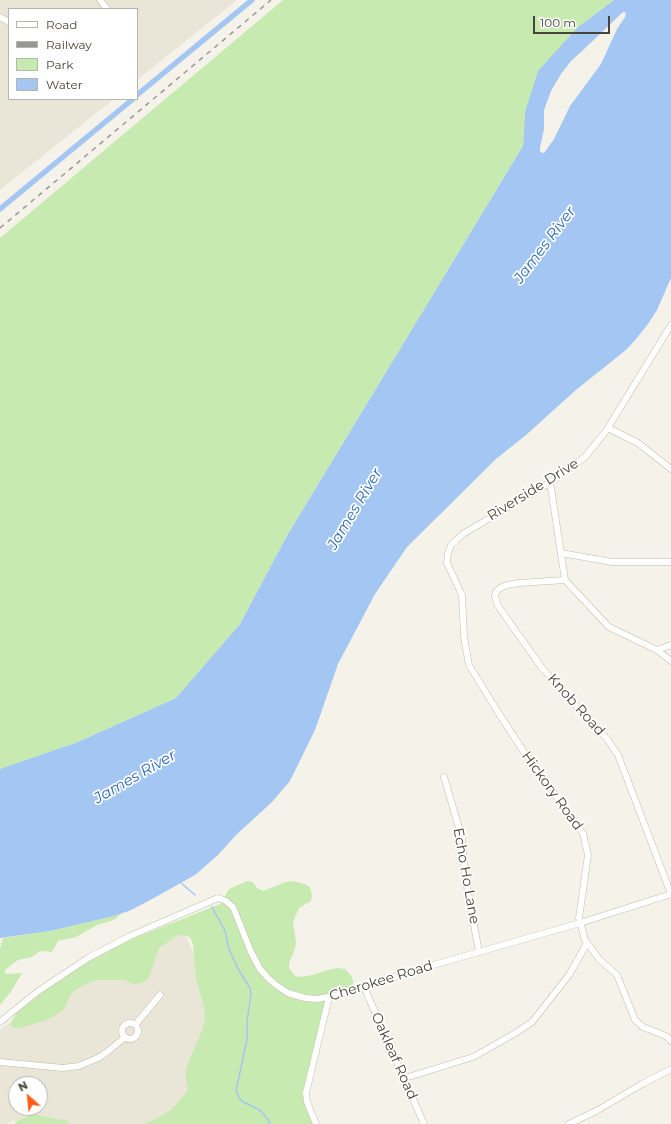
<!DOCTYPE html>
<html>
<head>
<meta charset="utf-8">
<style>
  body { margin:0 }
  #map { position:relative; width:671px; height:1124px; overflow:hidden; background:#f5f3e9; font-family:Montserrat,sans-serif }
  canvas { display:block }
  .legend { position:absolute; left:8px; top:8px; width:130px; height:92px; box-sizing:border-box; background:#fff; border:1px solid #b6b4af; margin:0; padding:5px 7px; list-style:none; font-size:12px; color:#494437 }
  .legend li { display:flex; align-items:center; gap:8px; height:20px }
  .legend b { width:20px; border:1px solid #b6b4af }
  .north { position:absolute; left:8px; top:1076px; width:40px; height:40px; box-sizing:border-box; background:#fff; border:1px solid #b6b4af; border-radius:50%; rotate:333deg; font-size:11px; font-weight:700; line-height:16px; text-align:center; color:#494437 }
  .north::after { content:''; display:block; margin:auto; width:14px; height:18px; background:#ff5c16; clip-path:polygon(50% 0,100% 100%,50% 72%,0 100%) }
  .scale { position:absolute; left:533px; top:16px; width:77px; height:18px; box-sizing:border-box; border:2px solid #494437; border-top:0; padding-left:5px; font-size:12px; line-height:14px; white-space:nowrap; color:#494437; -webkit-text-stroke:3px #fff; paint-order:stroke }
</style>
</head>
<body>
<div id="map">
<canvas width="671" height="1124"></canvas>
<ul class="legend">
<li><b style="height:5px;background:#fff"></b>Road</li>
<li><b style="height:5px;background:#989898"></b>Railway</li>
<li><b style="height:11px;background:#c7eab1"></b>Park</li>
<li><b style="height:11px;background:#a4c6f2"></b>Water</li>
</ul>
<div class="north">N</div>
<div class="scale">100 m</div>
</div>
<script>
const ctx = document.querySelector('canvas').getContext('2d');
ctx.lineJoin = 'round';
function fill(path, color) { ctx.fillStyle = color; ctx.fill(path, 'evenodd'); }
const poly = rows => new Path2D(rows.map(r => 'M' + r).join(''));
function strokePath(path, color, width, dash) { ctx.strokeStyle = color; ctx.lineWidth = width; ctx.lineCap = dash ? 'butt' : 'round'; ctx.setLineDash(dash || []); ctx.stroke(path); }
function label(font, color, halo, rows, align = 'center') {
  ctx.font = font + ' Montserrat,sans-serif'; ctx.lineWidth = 3.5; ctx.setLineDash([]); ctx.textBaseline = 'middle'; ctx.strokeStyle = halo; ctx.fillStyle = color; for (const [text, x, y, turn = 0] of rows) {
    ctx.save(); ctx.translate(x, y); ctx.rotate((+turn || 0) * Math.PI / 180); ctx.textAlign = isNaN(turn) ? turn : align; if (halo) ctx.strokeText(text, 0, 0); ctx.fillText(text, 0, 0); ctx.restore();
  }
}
fill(poly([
  [0,0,237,0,137,80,137,9,9,9,9,99,114,99,0,190],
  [181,924,221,1021,201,1075,169,1117,149,1124,31,1124,12,1121,7,1124,0,1124,0,1030,77,971],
  [16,1084,40,1084,40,1108,16,1108]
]), '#e9e6d7');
fill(poly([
  [283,0,614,0,578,27,525,112,523,146,288,534,240,624,176,698,78,742,0,769,0,238],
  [247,881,253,882,257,888,263,891,286,882,293,881,304,884,310,887,312,894,311,901,299,908,293,922,296,942,295,949,289,963,289,968,295,976,299,977,313,975,327,970,337,968,345,969,350,974,353,980,353,983,352,987,327,994,302,1094,313,1124,144,1124,160,1117,171,1110,186,1093,188,1088,185,1071,201,1033,205,1019,204,1006,196,979,193,944,191,939,187,936,183,935,176,936,159,948,149,977,144,982,137,984,133,984,124,980,97,980,80,987,73,992,69,998,65,1007,60,1012,47,1020,20,1028,13,1027,11,1025,11,1022,17,1012,43,992,72,971,98,956,129,940,220,904,229,889],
  [122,913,114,920,97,925,76,937,58,941,52,952,40,951,32,957,18,960,5,970,5,974,22,973,10,993,0,1005,0,949,3,938,50,931,110,917],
  [33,1114,55,1119,66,1120,70,1124,14,1124,19,1120]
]), '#c7eab1');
fill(poly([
  [614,0,671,0,671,278,657,310,648,324,636,339,627,349,611,362,577,389,526,435,496,459,407,547,375,594,338,664,315,730,290,781,272,802,236,835,218,855,195,875,154,898,129,911,110,917,50,931,0,938,0,769,78,742,176,698,240,624,288,534,523,146,525,112,538,71,578,27],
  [623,12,626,13,625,17,617,29,601,64,570,106,554,139,544,153,540,152,540,148,544,129,544,110,551,91,561,74,571,61,580,53]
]), '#a4c6f2');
strokePath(poly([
  [180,882,195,895],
  [212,907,225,931,229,949,237,967,250,988,251,994,247,1022,247,1039,236,1091,240,1099,243,1102,260,1110,269,1121,270,1124]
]), '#a4c6f2', 1.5);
strokePath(poly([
  [137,95,252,0],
  [0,209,133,99]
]), '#a4c6f2', 5.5);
const minor = poly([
  [100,0,107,9],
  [0,17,9,22],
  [671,325,606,431,585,457,549,483,463,534,451,545,448,553,447,563,462,595,464,637,469,665,496,709,524,752,583,833,588,855,579,918,585,940,599,959,617,975,635,1020,643,1027,666,1036,671,1041],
  [608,428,638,443,671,469],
  [549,483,551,488,565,580,609,627,657,650,671,661],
  [561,553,612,562,671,562],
  [565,580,519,583,507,585,500,588,496,592,495,596,496,600,498,606,542,668,607,739,618,755,671,894],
  [657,650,671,645],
  [444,777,462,838,465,876,479,952],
  [364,987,424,1124],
  [0,1022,37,992,88,958,130,936,218,898,226,901,233,907,251,952,260,969,268,978,276,985,288,993,305,998,317,999,334,996,364,987,423,968,580,923,671,894],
  '122 1031a8 8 0 1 1 16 0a8 8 0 1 1-16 0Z',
  [135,1025,160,995],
  [0,1062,63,1068,79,1066,98,1058,107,1052,124,1038],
  [405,1078,473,1057,514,1034,532,1022,569,975,587,943],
  [316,1124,307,1102,306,1093,329,997],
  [569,1124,598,1110,642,1084,671,1069]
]);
strokePath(minor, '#c1bcab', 7);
strokePath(minor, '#fff', 6);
strokePath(poly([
  [0,228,271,0]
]), '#989898', 1.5, [5, 5]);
label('14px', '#494437', '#fff', [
  ["Riverside Drive",533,490,-32],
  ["Knob Road",576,705,48],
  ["Hickory Road",552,791,54],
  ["Echo Ho Lane",466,876,80],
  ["Cherokee Road",381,981,-17],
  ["Oakleaf Road",394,1056,66]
]);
label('italic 15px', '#2c68b8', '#fff', [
  ["James River",545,245,-53],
  ["James River",355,509,-59],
  ["James River",135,777,-30]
]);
</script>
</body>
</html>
